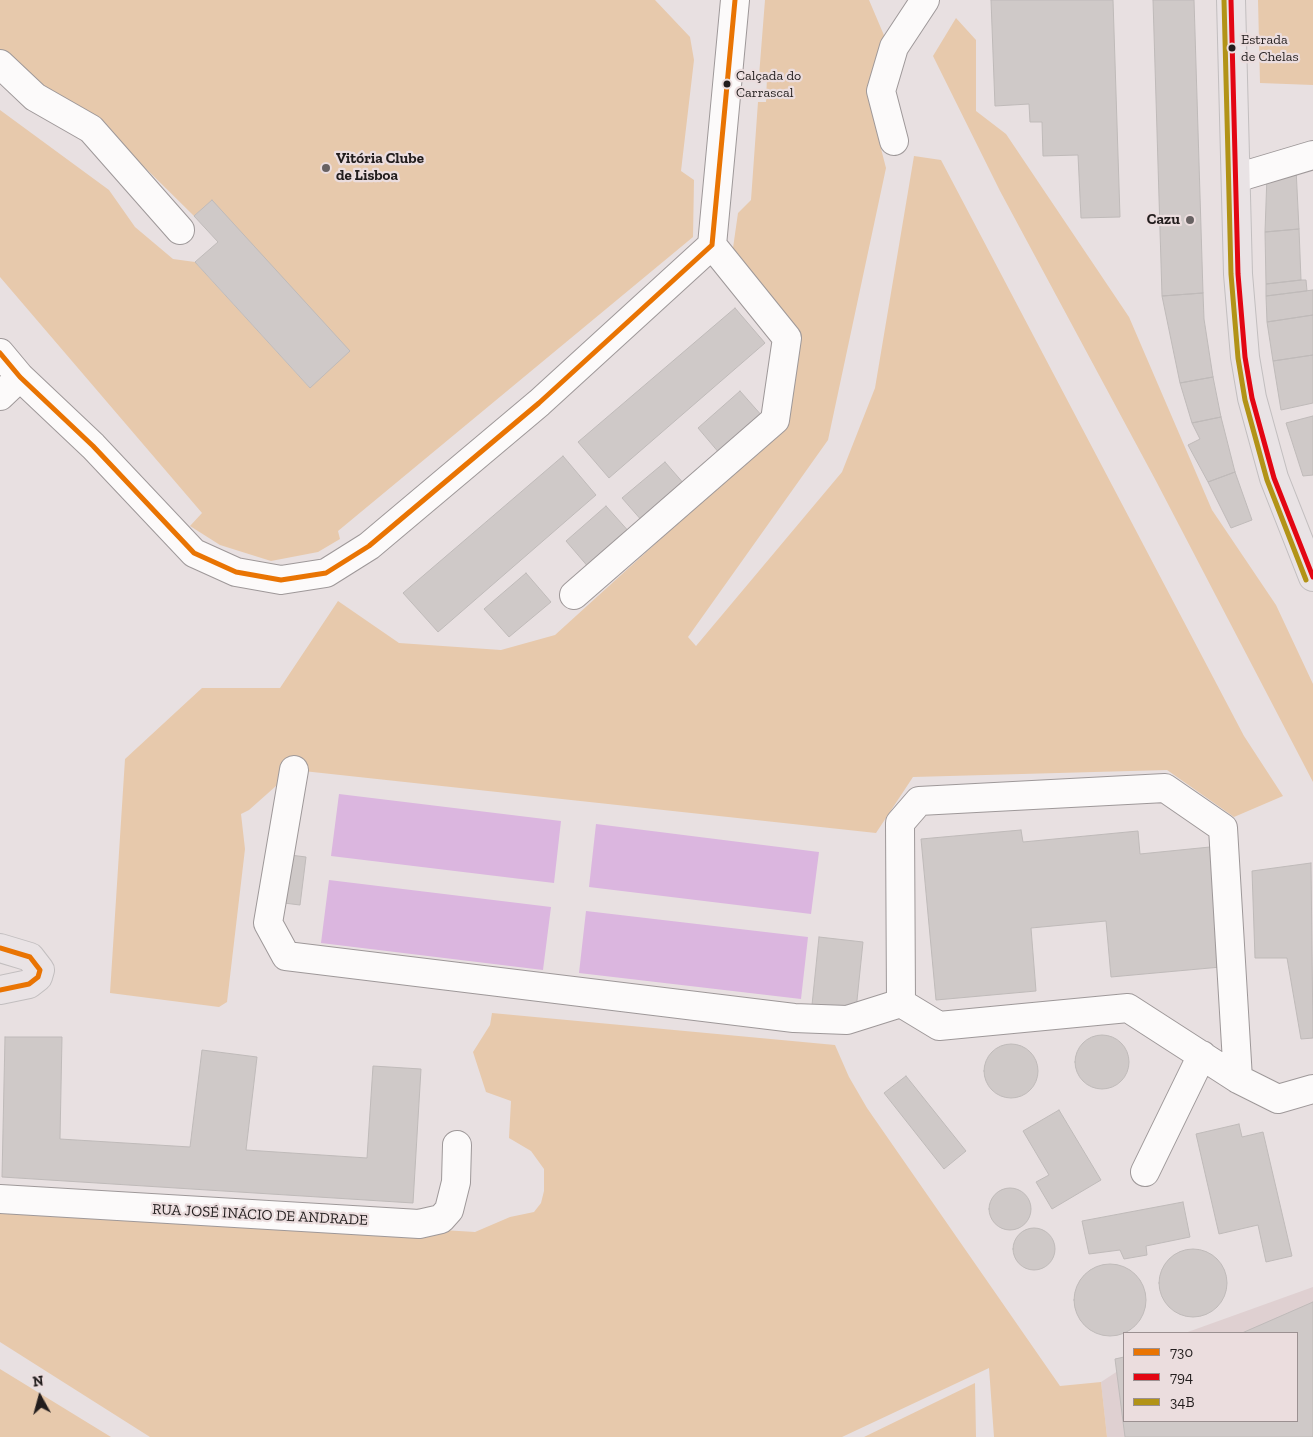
<!DOCTYPE html>
<html>
<head>
<meta charset="utf-8">
<style>
  body { margin:0 }
  #map { position:relative; width:1313px; height:1437px; overflow:hidden; background:#e8e0e1; font-family:"Zilla Slab",serif }
  canvas { display:block }
  .legend { position:absolute; left:1123px; top:1332px; width:175px; height:90px; box-sizing:border-box; background:#ebddde; border:1px solid #9b9091; margin:0; padding:6px 9px; list-style:none; font-size:15px; color:#221d1d }
  .legend li { display:flex; align-items:center; gap:10px; height:25px }
  .legend b { width:25px; border:1px solid #9b9091 }
  .north { position:absolute; left:15px; top:1372px; width:50px; height:50px; -webkit-text-stroke:4px #ebddde; paint-order:stroke; rotate:353deg; font-size:14px; font-weight:700; line-height:20px; text-align:center; color:#221d1d }
  .north::after { content:''; display:block; margin:auto; width:18px; height:22px; background:#221d1d; clip-path:polygon(50% 0,100% 100%,50% 72%,0 100%) }
</style>
</head>
<body>
<div id="map">
<canvas width="1313" height="1437"></canvas>
<ul class="legend">
<li><b style="height:6px;background:#e97403"></b>730</li>
<li><b style="height:6px;background:#e30613"></b>794</li>
<li><b style="height:6px;background:#b29317"></b>34B</li>
</ul>
<div class="north">N</div>
</div>
<script>
const ctx = document.querySelector('canvas').getContext('2d');
ctx.lineJoin = 'round';
function fill(path, color) { ctx.fillStyle = color; ctx.fill(path, 'evenodd'); }
const poly = rows => new Path2D(rows.map(r => 'M' + r).join(''));
function strokePath(path, color, width, dash) { ctx.strokeStyle = color; ctx.lineWidth = width; ctx.lineCap = dash ? 'butt' : 'round'; ctx.setLineDash(dash || []); ctx.stroke(path); }
function label(font, color, halo, rows, align = 'center') {
  ctx.font = font + ' "Zilla Slab",serif'; ctx.lineWidth = 4.5; ctx.setLineDash([]); ctx.textBaseline = 'middle'; ctx.strokeStyle = halo; ctx.fillStyle = color; for (const [text, x, y, turn = 0] of rows) {
    ctx.save(); ctx.translate(x, y); ctx.rotate((+turn || 0) * Math.PI / 180); ctx.textAlign = isNaN(turn) ? turn : align; if (halo) ctx.strokeText(text, 0, 0); ctx.fillText(text, 0, 0); ctx.restore();
  }
}
fill(poly([
  [1313,1287,1313,1437,1107,1437,1101,1382,1124,1367,1124,1421,1297,1421,1297,1333,1185,1333]
]), '#dfd0d1');
fill(poly([
  [0,0,655,0,690,37,694,60,681,171,694,180,693,237,338,531,340,539,318,552,271,561,220,545,190,526,202,513,0,277,0,110,109,190,135,227,173,259,195,262,310,388,212,201,194,216,112,135,0,59],
  [765,0,869,0,886,40,870,83,877,133,886,168,828,440,688,637,696,646,842,472,875,388,914,156,941,160,1244,736,1283,796,1234,817,1167,770,913,777,876,833,294,770,249,810,241,814,245,849,227,1002,219,1007,110,993,125,759,202,688,280,688,338,601,399,643,501,650,555,635,786,425,796,330,727,252,733,248,738,213,751,200,758,102,766,102,767,77,759,76],
  [1258,0,1313,0,1313,85,1260,83],
  [956,18,976,40,976,111,1006,134,1129,317,1212,510,1276,605,1313,684,1313,782,1156,481,1000,191,933,56],
  [492,1013,835,1045,849,1077,867,1108,1060,1386,1101,1382,1107,1437,994,1437,989,1368,842,1437,150,1437,0,1342,0,1210,151,1212,475,1232,510,1217,534,1212,541,1203,544,1191,544,1169,531,1151,509,1138,511,1101,486,1092,473,1052,490,1025],
  [0,1369,111,1437,0,1437],
  [975,1383,976,1437,864,1437]
]), '#e7c9ac');
fill(poly([
  [339,794,561,821,554,883,331,856],
  [596,824,819,852,811,914,589,887],
  [329,880,551,907,543,970,321,943],
  [586,911,808,937,801,999,579,973]
]), '#dbb6df');
const building = poly([
  [991,0,1113,0,1120,217,1081,218,1078,155,1043,156,1042,122,1030,122,1029,104,995,106,991,0],
  [1153,0,1194,0,1203,293,1162,296,1153,0],
  [1296,168,1299,229,1265,232,1267,175,1296,168],
  [212,200,350,351,310,388,195,262,218,242,194,216,212,200],
  [1299,229,1301,280,1266,284,1265,232,1299,229],
  [1301,280,1306,280,1307,291,1266,296,1266,284,1301,280],
  [1313,290,1313,315,1267,322,1266,296,1313,290],
  [1203,293,1204,319,1213,377,1180,383,1162,296,1203,293],
  [735,308,765,343,609,478,578,442,735,308],
  [1313,315,1313,355,1273,361,1267,322,1313,315],
  [1313,355,1313,403,1281,410,1273,361,1313,355],
  [1213,377,1221,417,1192,423,1180,383,1213,377],
  [740,391,763,417,720,454,698,428,740,391],
  [1313,416,1313,475,1303,476,1286,423,1313,416],
  [1221,417,1235,472,1208,482,1188,445,1200,439,1192,423,1221,417],
  [563,456,596,495,438,632,403,593,563,456],
  [665,462,685,485,643,522,622,498,665,462],
  [1235,472,1252,520,1231,528,1208,482,1235,472],
  [606,506,631,534,590,569,566,541,606,506],
  [526,573,551,602,509,637,484,609,526,573],
  [1021,830,1023,842,1138,831,1140,854,1210,847,1221,967,1111,977,1106,921,1031,928,1036,991,936,1000,921,839,1021,830],
  [282,854,306,857,300,905,276,902,282,854],
  [1311,863,1313,1038,1301,1039,1287,958,1255,958,1252,871,1311,863],
  [819,937,863,942,856,1010,812,1005,819,937],
  '1075 1062a27 27 0 1 1 54 0a27 27 0 1 1-54 0Z',
  [5,1037,62,1037,60,1139,190,1147,202,1050,257,1057,246,1150,367,1158,373,1066,421,1069,413,1203,2,1177,5,1037],
  '984 1071a27 27 0 1 1 54 0a27 27 0 1 1-54 0Z',
  [906,1076,966,1151,944,1169,884,1093,906,1076],
  [1059,1110,1101,1180,1052,1209,1036,1182,1049,1175,1023,1131,1059,1110],
  [1239,1124,1242,1137,1263,1132,1292,1256,1266,1262,1258,1225,1219,1234,1196,1134,1239,1124],
  '989 1209a21 21 0 1 1 42 0a21 21 0 1 1-42 0Z',
  [1183,1202,1190,1237,1146,1246,1147,1255,1124,1259,1120,1250,1089,1254,1082,1221,1183,1202],
  '1013 1249a21 21 0 1 1 42 0a21 21 0 1 1-42 0Z',
  '1159 1283a34 34 0 1 1 68 0a34 34 0 1 1-68 0Z',
  '1074 1300a36 36 0 1 1 72 0a36 36 0 1 1-72 0Z',
  [1313,1302,1313,1437,1125,1437,1115,1359,1124,1357,1124,1421,1297,1421,1297,1333,1242,1333,1313,1302]
]);
fill(building, '#cfc9c8');
strokePath(building, '#bfbab9', 1);
const minor = poly([
  [0,64,35,97,91,129,180,230],
  [894,141,881,91,894,47,925,0],
  [1236,178,1313,155],
  [0,353,20,377,93,446,194,553,236,572,281,580,326,573,369,546,539,403,712,245,735,0],
  [0,396,20,377],
  [574,595,775,420,787,338,712,245],
  [294,770,268,923,286,956,794,1018,847,1020,901,1003,900,823,919,801,1165,788,1223,828,1238,1079],
  [901,1003,939,1026,1128,1008,1238,1079,1278,1099,1313,1089],
  [1145,1172,1202,1055],
  [0,1199,419,1224,441,1219,449,1210,456,1182,457,1145]
]);
const major = poly([
  [1231,0,1238,274,1245,357,1252,398,1274,478,1313,577],
  [0,948,30,957,40,970,38,977,29,984,0,990]
]);
strokePath(minor, '#9e9899', 30);
strokePath(major, '#c2bebf', 30);
strokePath(minor, '#fcfafa', 28);
strokePath(major, '#e9e3e5', 28);
strokePath(poly([
  [0,353,20,377,93,446,194,553,236,572,281,580,326,573,369,546,539,403,712,245,735,0],
  [0,948,30,957,40,970,38,977,29,984,0,990]
]), '#e97403', 5);
strokePath(poly([
  [1231,0,1238,274,1245,357,1252,398,1274,478,1313,577]
]), '#e30613', 5);
strokePath(poly([
  [1224,0,1231,274,1238,358,1245,400,1267,480,1306,580]
]), '#b29317', 5);
for (const [x, y, r, color] of [
  [1232,48,4.5,"#221d1d"],
  [727,84,4.5,"#221d1d"],
  [326,168,5,"#676162"],
  [1190,220,5,"#676162"]
]) { const dot = new Path2D(); dot.arc(x, y, r, 0, 2 * Math.PI); ctx.fillStyle = color; ctx.fill(dot); strokePath(dot, '#ebddde', 2); }
label('14px', '#221d1d', '#ebddde', [
  ["Estrada",1241,40],
  ["de Chelas",1241,57],
  ["Calçada do",736,76],
  ["Carrascal",736,93]
], 'left');
label('bold 15px', '#221d1d', '#ebddde', [
  ["Vitória Clube",336,159],
  ["de Lisboa",336,176],
  ["Cazu",1180,220,"right"]
], 'left');
label('15px', '#221d1d', '#ebddde', [
  ["RUA JOSÉ INÁCIO DE ANDRADE",260,1215,3]
]);
</script>
</body>
</html>
